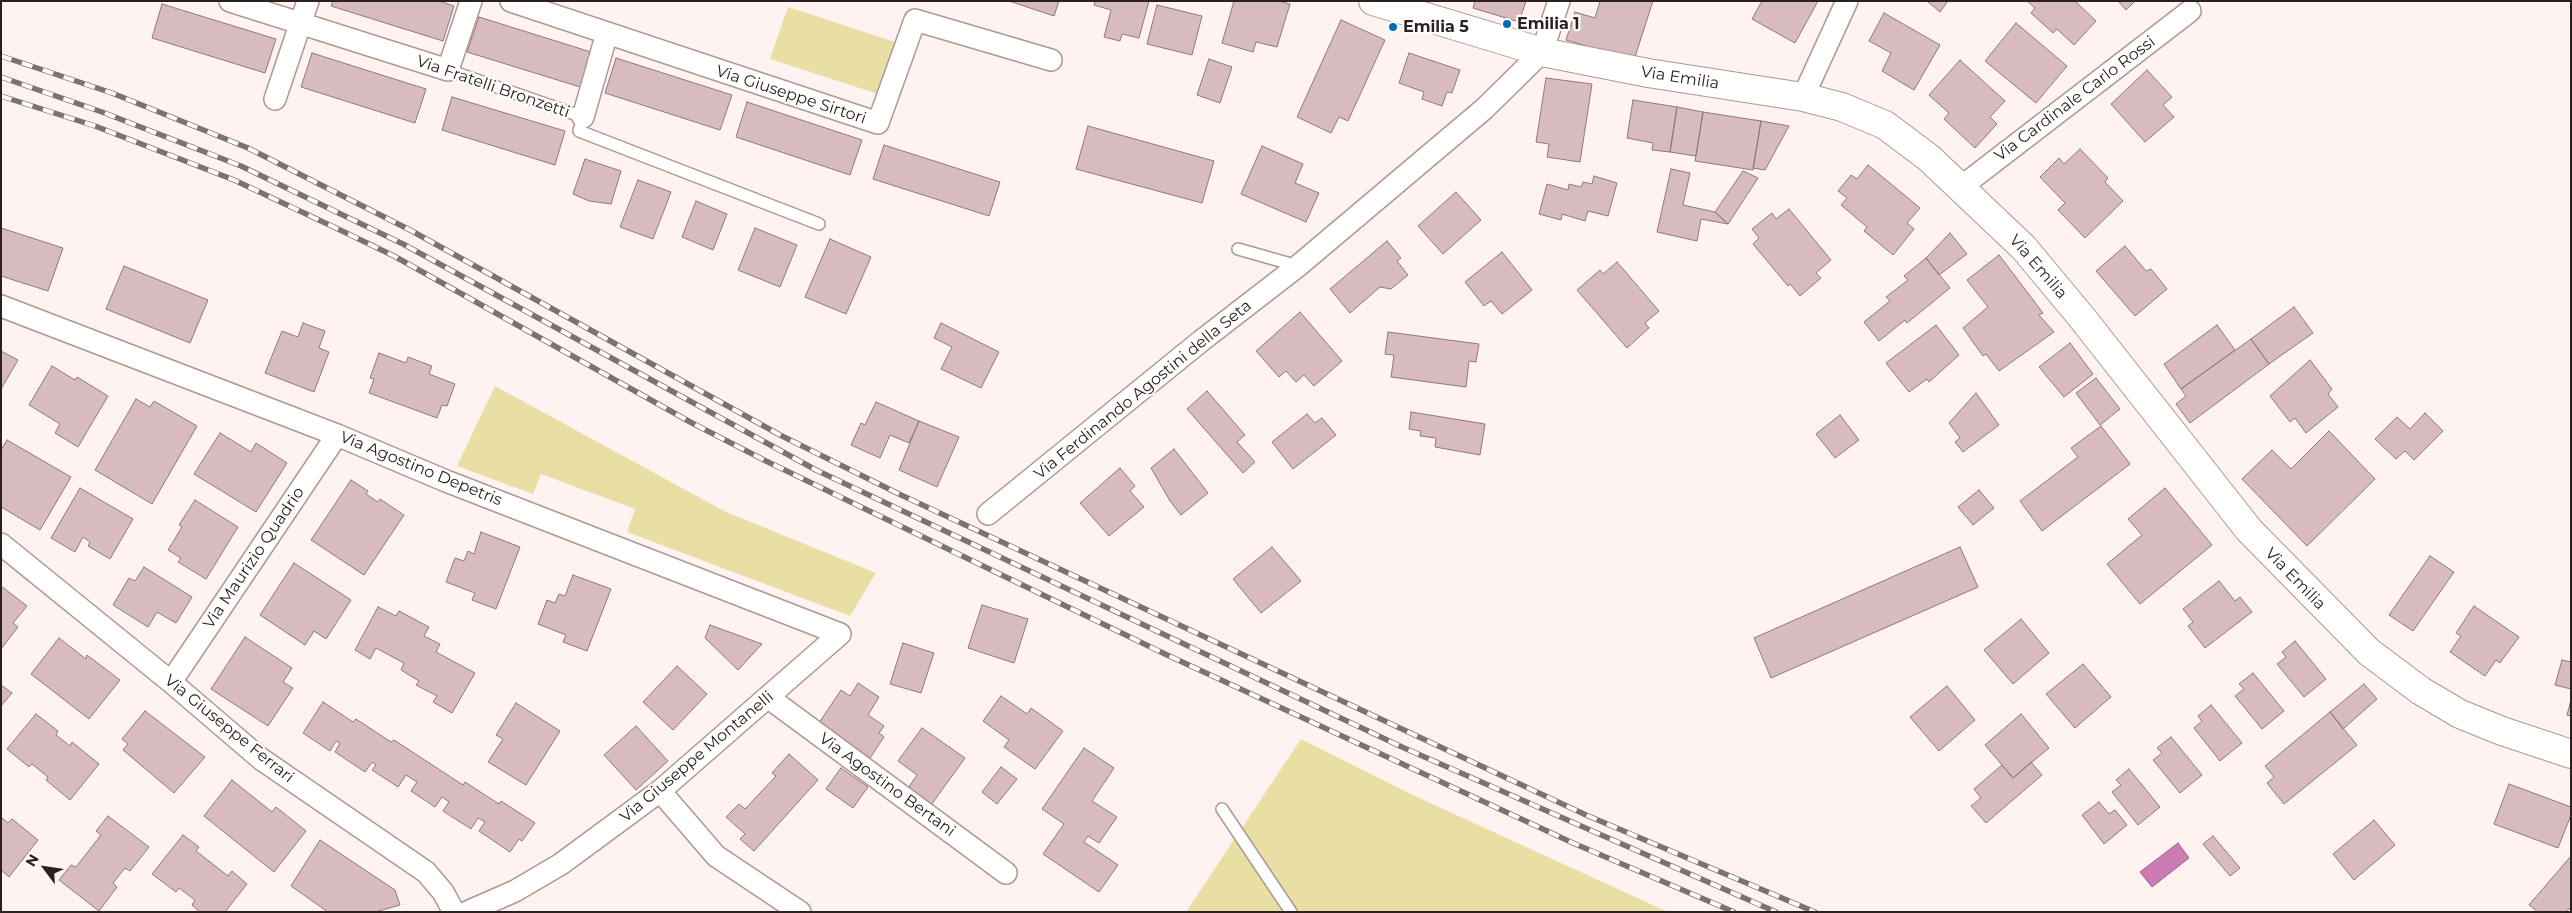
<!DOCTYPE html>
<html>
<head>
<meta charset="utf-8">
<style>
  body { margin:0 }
  #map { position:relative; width:2572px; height:913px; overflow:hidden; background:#fef3f0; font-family:Montserrat,sans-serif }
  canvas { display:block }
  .frame { position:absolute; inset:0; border:2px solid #2b211e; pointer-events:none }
  .north { position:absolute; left:20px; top:843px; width:50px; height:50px; -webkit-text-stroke:4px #fff; paint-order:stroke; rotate:301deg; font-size:14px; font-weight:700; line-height:20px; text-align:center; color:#2b211e }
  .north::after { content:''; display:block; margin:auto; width:18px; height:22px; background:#2b211e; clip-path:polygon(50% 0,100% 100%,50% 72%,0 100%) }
</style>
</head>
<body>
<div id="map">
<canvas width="2572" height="913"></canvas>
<div class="frame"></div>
<div class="north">N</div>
</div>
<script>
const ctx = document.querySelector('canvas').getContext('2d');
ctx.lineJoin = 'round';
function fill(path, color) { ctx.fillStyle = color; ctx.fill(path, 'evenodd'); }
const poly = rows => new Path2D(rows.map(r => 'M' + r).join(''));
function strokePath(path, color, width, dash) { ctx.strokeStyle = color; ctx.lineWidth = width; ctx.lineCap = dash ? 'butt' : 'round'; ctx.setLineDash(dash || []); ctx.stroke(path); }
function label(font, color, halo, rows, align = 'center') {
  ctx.font = font + ' Montserrat,sans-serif'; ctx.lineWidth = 4.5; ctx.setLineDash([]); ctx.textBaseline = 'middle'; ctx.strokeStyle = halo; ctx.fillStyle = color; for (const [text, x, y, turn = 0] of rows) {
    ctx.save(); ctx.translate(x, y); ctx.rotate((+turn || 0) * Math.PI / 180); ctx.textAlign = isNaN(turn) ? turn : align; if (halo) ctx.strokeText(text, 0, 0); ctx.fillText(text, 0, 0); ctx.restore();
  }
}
fill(poly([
  [788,7,895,42,878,94,770,59],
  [495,386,726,512,876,573,850,616,627,532,635,509,541,474,533,494,457,466],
  [1301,739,1417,797,1668,912,1186,912]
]), '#e9dea3');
const water = poly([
  [2178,843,2189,858,2152,887,2140,872,2178,843]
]);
fill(water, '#cc7cb3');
strokePath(water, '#9c6186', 1);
const building = poly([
  [333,1,439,1,454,6,443,41,331,6,333,1],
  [1009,1,1059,1,1054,16,1009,1],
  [1095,1,1149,1,1139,38,1122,34,1120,41,1104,37,1111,10,1094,5,1095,1],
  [1234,1,1279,1,1290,4,1277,47,1256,42,1253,52,1222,43,1234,1],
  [1475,1,1526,1,1519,22,1473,8,1475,1],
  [1600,1,1653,1,1634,60,1566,40,1575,12,1595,18,1600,1],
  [1762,1,1818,1,1795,43,1752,19,1762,1],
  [1927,1,1948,1,1940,12,1927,1],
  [2027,1,2075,1,2096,21,2074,45,2057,29,2053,33,2031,13,2035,8,2027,1],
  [2118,1,2135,1,2126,10,2118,1],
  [162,4,276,39,265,73,152,38,162,4],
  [1157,5,1202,16,1192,55,1147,44,1157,5],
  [1884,13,1940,45,1914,90,1882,71,1891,53,1869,41,1884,13],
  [479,17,591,52,580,87,467,52,479,17],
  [1341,20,1385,40,1348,121,1339,117,1331,133,1297,117,1341,20],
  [2016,23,2067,66,2036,103,1985,61,2016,23],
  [312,53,426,89,415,123,301,87,312,53],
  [1409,53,1460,70,1452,93,1447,92,1442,106,1422,99,1424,92,1399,83,1409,53],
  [616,58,732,95,720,130,605,93,616,58],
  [1209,59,1232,67,1220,103,1197,95,1209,59],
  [1960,60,2005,101,1990,117,1997,124,1975,148,1944,119,1949,113,1929,95,1960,60],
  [2147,70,2172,97,2163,105,2174,117,2145,142,2111,104,2147,70],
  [1546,78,1592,84,1580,162,1547,157,1549,144,1536,142,1546,78],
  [452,97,565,131,555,165,442,130,452,97],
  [1633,100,1677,107,1670,152,1652,150,1653,143,1627,138,1633,100],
  [747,102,862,140,850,175,736,137,747,102],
  [1677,107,1703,112,1696,156,1670,152,1677,107],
  [1703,112,1761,121,1753,170,1695,161,1703,112],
  [1761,121,1789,126,1765,170,1753,168,1761,121],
  [1088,126,1214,161,1202,203,1076,169,1088,126],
  [884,145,1000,182,989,216,873,179,884,145],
  [1262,146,1303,164,1295,183,1319,193,1306,222,1241,194,1262,146],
  [2080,149,2108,178,2105,182,2123,201,2085,238,2058,210,2065,203,2040,177,2059,158,2064,164,2080,149],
  [585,159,621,171,611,204,589,201,573,194,585,159],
  [1868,165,1920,208,1907,223,1914,229,1893,255,1864,231,1867,227,1841,205,1847,198,1838,191,1851,175,1857,179,1868,165],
  [1671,169,1690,173,1683,205,1715,212,1728,224,1701,219,1697,241,1657,232,1671,169],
  [1743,171,1758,178,1728,224,1715,212,1743,171],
  [1594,176,1617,183,1608,216,1588,211,1585,221,1562,214,1561,220,1539,214,1547,184,1568,190,1569,184,1581,187,1583,182,1592,184,1594,176],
  [638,180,671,192,653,239,620,227,638,180],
  [1456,192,1481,220,1443,254,1418,226,1456,192],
  [696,201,727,214,713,250,682,237,696,201],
  [1789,209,1831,260,1816,273,1821,278,1800,296,1790,284,1788,286,1753,244,1759,238,1752,229,1772,213,1776,219,1789,209],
  [1,228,63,248,48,291,1,276,1,228],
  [755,228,797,245,780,287,738,270,755,228],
  [1950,233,1967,254,1939,275,1926,258,1950,233],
  [830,239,871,257,846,314,805,297,830,239],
  [1387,241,1401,258,1397,261,1408,275,1391,289,1380,287,1350,313,1330,289,1387,241],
  [2125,246,2146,271,2151,269,2167,289,2135,316,2096,271,2125,246],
  [1502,252,1532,290,1502,314,1491,301,1484,306,1465,282,1502,252],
  [1999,255,2043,313,2039,315,2054,332,1999,371,1986,354,1983,356,1963,328,1988,307,1967,280,1999,255],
  [1926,258,1950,288,1907,323,1905,320,1879,341,1864,322,1890,301,1886,297,1908,280,1904,276,1926,258],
  [1617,262,1659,311,1645,323,1649,328,1627,348,1577,290,1600,270,1603,274,1617,262],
  [124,266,208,300,190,343,106,309,124,266],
  [2294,307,2313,333,2269,364,2251,339,2294,307],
  [1300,312,1342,361,1314,386,1304,375,1296,382,1286,371,1279,377,1256,351,1300,312],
  [303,323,325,331,319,348,329,352,314,392,265,373,282,331,298,337,303,323],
  [941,323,999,352,981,388,941,369,952,347,934,338,941,323],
  [1936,325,1959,355,1929,382,1927,379,1909,392,1886,363,1936,325],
  [2217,325,2235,350,2181,389,2164,364,2217,325],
  [1388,332,1479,344,1476,362,1469,361,1466,387,1391,377,1394,355,1385,354,1388,332],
  [2251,339,2269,364,2190,423,2176,404,2186,396,2181,389,2251,339],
  [2070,343,2093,374,2064,397,2039,367,2070,343],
  [1,351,18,360,1,389,1,351],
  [379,353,406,363,408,357,432,366,429,374,455,384,447,406,442,405,437,418,369,393,374,379,370,378,379,353],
  [2310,360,2332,389,2328,394,2338,407,2306,433,2295,418,2290,422,2270,396,2310,360],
  [52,366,75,380,77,377,108,396,78,447,55,433,60,424,29,405,52,366],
  [2096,378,2120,409,2100,425,2076,393,2096,378],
  [1207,391,1245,435,1237,442,1255,462,1243,473,1187,409,1207,391],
  [1976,393,1999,425,1963,452,1955,442,1960,438,1949,423,1976,393],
  [136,399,150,407,154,401,197,426,152,504,95,470,136,399],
  [876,402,919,421,909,443,890,435,880,458,851,445,861,423,865,425,876,402],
  [1411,412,1485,424,1480,455,1435,447,1436,438,1420,436,1421,431,1409,429,1411,412],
  [2425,413,2443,431,2414,460,2405,451,2396,459,2375,439,2397,417,2410,429,2425,413],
  [1307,414,1315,423,1322,418,1336,435,1293,469,1272,442,1307,414],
  [1840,415,1859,440,1835,458,1816,434,1840,415],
  [919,421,959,437,937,487,899,470,919,421],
  [2101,426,2130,464,2042,531,2020,501,2078,457,2071,448,2101,426],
  [2329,431,2375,479,2307,546,2242,479,2272,450,2291,469,2329,431],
  [220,433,251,452,256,443,287,463,256,512,194,474,220,433],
  [7,440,71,477,40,530,1,507,1,450,7,440],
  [1174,449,1208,493,1181,515,1170,501,1151,468,1174,449],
  [1120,468,1135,486,1130,491,1144,507,1109,536,1080,503,1120,468],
  [351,480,368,491,366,494,378,502,380,499,404,515,364,575,311,540,351,480],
  [80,488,133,519,110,559,88,546,90,542,83,537,75,552,51,538,80,488],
  [2165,488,2212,545,2140,604,2107,564,2142,535,2128,519,2165,488],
  [1979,490,1994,508,1973,525,1958,507,1979,490],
  [195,500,238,527,206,579,178,562,181,558,168,550,182,527,179,525,195,500],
  [481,532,520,547,496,609,472,600,475,593,446,582,455,558,464,561,468,551,474,554,481,532],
  [1272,547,1301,581,1261,613,1233,579,1272,547],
  [1960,547,1978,587,1771,678,1754,638,1960,547],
  [2430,556,2454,572,2413,631,2389,615,2430,556],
  [294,563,351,600,326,639,314,631,305,645,260,615,294,563],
  [144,567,192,597,176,623,157,612,148,627,113,605,129,578,135,581,144,567],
  [573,575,611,589,587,651,563,642,566,635,538,624,547,600,555,603,559,594,565,596,573,575],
  [2219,581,2235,601,2240,597,2252,612,2205,648,2188,626,2193,622,2183,609,2219,581],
  [1,586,27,606,13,623,18,627,1,649,1,586],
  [982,605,1028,619,1014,663,968,648,982,605],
  [2474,606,2519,637,2500,663,2496,660,2485,676,2450,652,2461,636,2456,633,2474,606],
  [378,607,396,616,399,611,429,627,424,636,440,644,436,652,475,673,452,713,433,702,437,696,416,685,419,681,401,670,404,663,376,648,370,659,355,650,378,607],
  [2021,619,2049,653,2013,684,1984,650,2021,619],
  [710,625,762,644,738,670,705,638,710,625],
  [245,637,292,668,283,682,293,688,268,726,211,689,245,637],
  [59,638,86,659,87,655,120,680,89,719,31,674,59,638],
  [2295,641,2326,679,2304,697,2277,664,2286,657,2282,652,2295,641],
  [903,643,934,653,921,693,890,684,903,643],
  [2562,660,2571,662,2571,689,2555,685,2562,660],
  [2083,664,2111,697,2075,728,2046,694,2083,664],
  [677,666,707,694,673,730,643,702,677,666],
  [2253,673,2284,711,2262,729,2235,696,2244,689,2239,684,2253,673],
  [858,683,879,697,868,715,884,726,879,733,884,737,870,758,819,723,841,690,850,696,858,683],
  [2364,684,2377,699,2343,729,2330,712,2364,684],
  [1,685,12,693,1,706,1,685],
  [1947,686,1975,720,1939,751,1910,717,1947,686],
  [1001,696,1027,714,1031,708,1063,731,1035,769,1004,747,1009,740,983,721,1001,696],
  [2571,700,2571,716,2567,715,2571,700],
  [323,702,353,722,356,719,391,742,394,740,463,785,465,782,499,804,501,801,535,823,522,841,519,839,510,852,479,831,485,822,478,818,471,829,443,811,449,802,442,797,435,807,411,791,417,782,406,775,398,787,372,770,376,765,372,762,365,772,335,752,340,743,336,741,330,751,303,733,323,702],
  [516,703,560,731,526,785,488,762,503,739,496,735,516,703],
  [2211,705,2242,743,2220,761,2194,728,2202,721,2198,716,2211,705],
  [145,711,205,757,174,793,123,750,128,744,122,739,145,711],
  [2330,712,2357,745,2284,804,2267,783,2274,777,2265,766,2330,712],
  [36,714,58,731,56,735,70,746,72,742,99,764,70,800,46,780,48,777,32,764,29,767,7,749,36,714],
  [2021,714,2049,748,2013,778,1985,745,2021,714],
  [636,726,668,761,636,790,604,755,636,726],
  [922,728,965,758,931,805,908,788,917,775,898,761,922,728],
  [2171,737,2202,775,2180,793,2153,760,2162,753,2157,748,2171,737],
  [1084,748,1114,768,1092,801,1117,817,1099,843,1088,836,1084,842,1118,865,1099,892,1043,854,1064,824,1042,809,1084,748],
  [789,754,818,780,754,851,740,839,745,834,726,817,739,804,745,809,776,776,772,773,789,754],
  [2031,762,2042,775,1986,823,1971,806,1981,798,1974,789,2002,765,2013,778,2031,762],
  [1001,767,1017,779,997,804,982,792,1001,767],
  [841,768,868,787,853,808,826,789,841,768],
  [2129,769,2160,807,2138,825,2112,792,2121,785,2116,780,2129,769],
  [232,780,272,812,276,807,306,831,274,872,204,816,232,780],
  [2509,784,2571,807,2571,815,2558,848,2494,824,2509,784],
  [2099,802,2109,814,2115,810,2127,825,2104,844,2082,815,2099,802],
  [108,816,149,847,130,871,125,868,113,883,117,887,99,911,59,880,71,865,76,867,101,835,96,831,108,816],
  [1,817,8,823,12,819,38,840,9,877,1,870,1,817],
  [2374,820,2395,845,2354,880,2333,854,2374,820],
  [183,835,199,847,196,851,228,876,232,871,247,884,225,912,200,912,192,905,195,900,179,888,176,892,152,874,183,835],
  [2213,836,2240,868,2230,876,2203,844,2213,836],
  [320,840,395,890,400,905,375,912,328,912,291,886,320,840],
  [2571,856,2571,907,2566,912,2538,912,2529,905,2571,856]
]);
fill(building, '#d7bbbe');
strokePath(building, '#91777b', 1);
const service = poly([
  [448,70,583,117,579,131,819,224],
  [1238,249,1298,266],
  [1222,809,1291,912]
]);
const minor = poly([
  [230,1,448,70,471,1],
  [511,1,878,123,915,20,1051,60],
  [1803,97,1847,1],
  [275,99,308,1],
  [583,117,607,33],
  [1961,187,2190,11],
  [1,306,337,435,446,481,840,634,660,791,561,864,515,891,467,912],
  [988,514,1201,341,1298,266,1484,109,1542,52,1559,1],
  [1,544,171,682,261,759,426,872,443,892,454,912],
  [171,682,337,435],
  [769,698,1006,873],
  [660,791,716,856,800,912]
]);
const secondary = poly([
  [1373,1,1542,52,1648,73,1803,97,1842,107,1885,125,1929,158,2024,248,2083,319,2249,530,2369,652,2421,691,2460,714,2502,731,2571,754]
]);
strokePath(service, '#b0978f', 14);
strokePath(minor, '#b0978f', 24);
strokePath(secondary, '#b0978f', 30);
strokePath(service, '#fff', 11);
strokePath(minor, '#fff', 21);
strokePath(secondary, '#fff', 28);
const rail = poly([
  [1,56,112,93,248,148,410,230,780,435,899,494,1586,815,1815,912],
  [1,77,102,112,241,166,403,244,816,470,1402,747,1776,912],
  [1,96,95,126,234,180,338,229,394,256,692,423,766,461,1165,654,1573,843,1734,912]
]);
strokePath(rail, '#7c726f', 5.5);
strokePath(rail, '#fff', 4, [11]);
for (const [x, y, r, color] of [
  [1507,24,5,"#056ab6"],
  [1393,27,5,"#056ab6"]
]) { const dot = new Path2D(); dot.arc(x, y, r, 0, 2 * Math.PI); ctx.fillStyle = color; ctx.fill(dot); strokePath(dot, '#fff', 2); }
label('bold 16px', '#2b211e', '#fff', [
  ["Emilia 1",1517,24],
  ["Emilia 5",1403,27]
], 'left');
label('16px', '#2b211e', '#fff', [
  ["Via Emilia",1680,78,9],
  ["Via Fratelli Bronzetti",493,87,19],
  ["Via Giuseppe Sirtori",791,95,18],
  ["Via Cardinale Carlo Rossi",2075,99,-37],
  ["Via Emilia",2038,267,49],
  ["Via Ferdinando Agostini della Seta",1143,390,-39],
  ["Via Agostino Depetris",421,469,22],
  ["Via Maurizio Quadrio",254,558,-56],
  ["Via Emilia",2295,579,46],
  ["Via Giuseppe Ferrari",229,729,39],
  ["Via Giuseppe Montanelli",697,757,-40],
  ["Via Agostino Bertani",887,785,36]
]);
</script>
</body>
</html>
